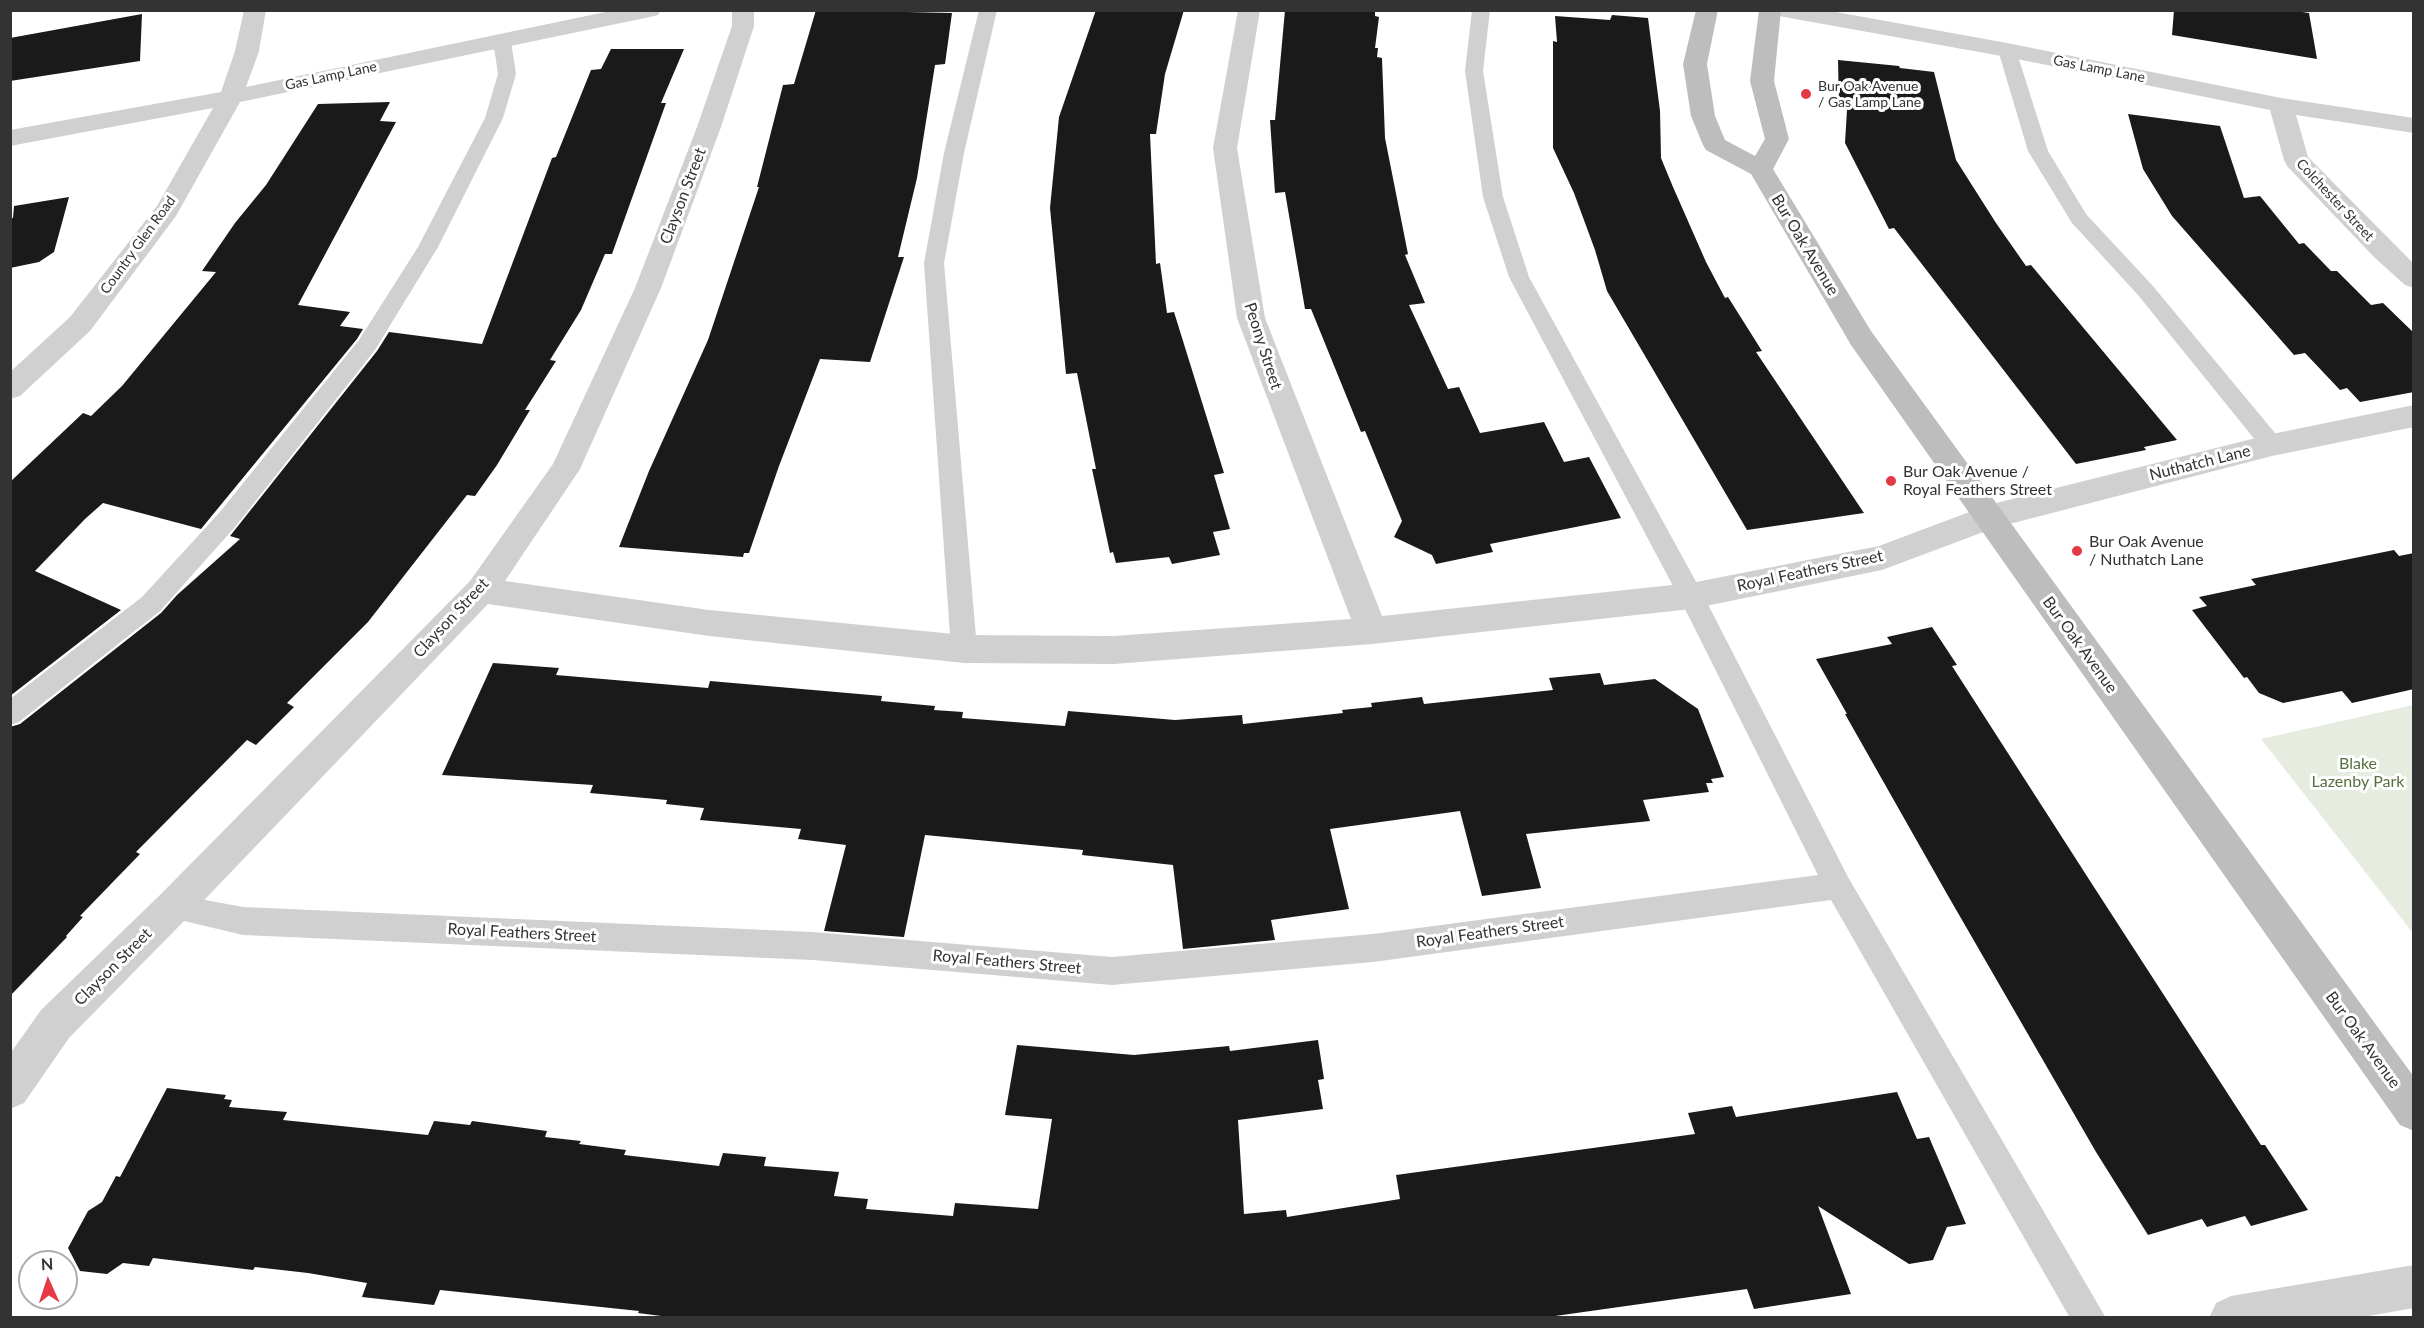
<!DOCTYPE html>
<html>
<head>
<meta charset="utf-8">
<style>
  body { margin:0 }
  #map { position:relative; width:2424px; height:1328px; overflow:hidden; background:#fff; font-family:Lato,sans-serif }
  canvas { display:block }
  .frame { position:absolute; inset:0; border:12px solid #333; pointer-events:none }
  .north { position:absolute; left:18px; top:1250px; width:60px; height:60px; box-sizing:border-box; background:#fff; border:2px solid #adadad; border-radius:50%; rotate:357deg; font-size:16px; font-weight:700; line-height:24px; text-align:center; color:#333 }
  .north::after { content:''; display:block; margin:auto; width:21px; height:27px; background:#e63946; clip-path:polygon(50% 0,100% 100%,50% 72%,0 100%) }
</style>
</head>
<body>
<div id="map">
<canvas width="2424" height="1328"></canvas>
<div class="frame"></div>
<div class="north">N</div>
</div>
<script>
const ctx = document.querySelector('canvas').getContext('2d');
ctx.lineJoin = 'round';
function fill(path, color) { ctx.fillStyle = color; ctx.fill(path, 'evenodd'); }
const poly = rows => new Path2D(rows.map(r => 'M' + r).join(''));
function strokePath(path, color, width, dash) { ctx.strokeStyle = color; ctx.lineWidth = width; ctx.lineCap = dash ? 'butt' : 'round'; ctx.setLineDash(dash || []); ctx.stroke(path); }
function label(font, color, halo, rows, align = 'center') {
  ctx.font = font + ' Lato,sans-serif'; ctx.lineWidth = 6; ctx.setLineDash([]); ctx.textBaseline = 'middle'; ctx.strokeStyle = halo; ctx.fillStyle = color; for (const [text, x, y, turn = 0] of rows) {
    ctx.save(); ctx.translate(x, y); ctx.rotate((+turn || 0) * Math.PI / 180); ctx.textAlign = isNaN(turn) ? turn : align; if (halo) ctx.strokeText(text, 0, 0); ctx.fillText(text, 0, 0); ctx.restore();
  }
}
fill(poly([
  [2413,705,2414,705,2413,933,2261,739]
]), '#e6ecdf');
fill(poly([
  [816,10,952,13,945,64,935,65,917,178,898,257,904,257,870,362,820,359,779,466,749,553,744,553,743,557,619,547,649,471,708,340,759,187,757,187,783,85,794,84],
  [1096,10,1184,10,1165,74,1156,134,1150,134,1156,264,1160,263,1167,313,1174,312,1224,473,1214,475,1230,529,1213,532,1220,555,1172,564,1169,557,1116,563,1113,552,1110,553,1092,469,1096,469,1077,373,1066,374,1050,208,1059,117],
  [1285,10,1375,10,1375,16,1379,17,1375,48,1378,48,1377,57,1382,58,1385,138,1408,254,1405,255,1425,303,1409,305,1448,389,1459,387,1480,433,1544,422,1564,462,1589,457,1621,518,1490,544,1493,552,1436,564,1432,555,1394,537,1402,521,1365,431,1361,432,1311,309,1305,309,1285,192,1275,193,1270,120,1275,120],
  [2174,10,2289,10,2309,13,2317,59,2172,35],
  [142,14,140,61,10,81,10,38],
  [1612,15,1648,18,1660,111,1661,158,1673,187,1706,262,1725,298,1728,297,1762,351,1756,352,1864,513,1747,530,1607,291,1595,250,1574,193,1553,148,1553,41,1557,42,1555,16,1610,20],
  [611,49,684,49,661,103,666,103,612,254,605,254,581,310,550,360,556,361,525,410,530,410,497,465,475,496,467,495,368,622,287,703,294,707,256,745,247,740,136,852,140,854,80,916,83,917,66,936,67,937,10,996,10,727,20,724,161,613,177,595,240,539,230,536,377,351,389,332,482,344,552,158,556,157,591,70,601,69],
  [1838,60,1899,66,1900,68,1934,72,1956,160,1996,223,2026,266,2031,265,2177,440,2144,447,2146,450,2076,464,1894,228,1889,229,1845,143,1847,110,1839,108],
  [390,102,380,121,396,122,298,305,350,312,340,326,363,329,357,339,201,529,103,503,85,519,35,571,121,610,10,696,10,482,83,413,91,416,122,386,216,272,202,271,235,223,266,185,318,104],
  [2128,114,2220,126,2244,198,2260,196,2299,244,2304,243,2331,271,2337,271,2371,305,2383,303,2414,333,2414,392,2360,402,2347,388,2340,390,2305,353,2294,355,2172,216,2143,169],
  [69,197,54,252,39,262,10,268,10,218,13,218,14,206],
  [2394,550,2399,556,2414,553,2414,689,2352,703,2342,691,2283,703,2259,693,2247,677,2244,678,2192,610,2207,606,2199,597,2256,585,2251,579],
  [1932,627,1957,665,1952,666,2092,884,2261,1145,2265,1145,2308,1210,2251,1226,2245,1216,2207,1227,2202,1219,2148,1235,2096,1152,1947,894,1845,714,1847,714,1816,659,1892,644,1887,637],
  [493,663,559,668,556,675,708,688,710,681,882,696,881,701,935,706,934,710,963,712,962,718,1065,726,1068,711,1175,720,1242,715,1243,724,1343,713,1342,710,1372,707,1371,703,1422,697,1424,704,1553,690,1549,678,1600,673,1604,685,1655,679,1698,709,1724,777,1711,779,1713,783,1706,783,1709,792,1643,800,1650,821,1526,834,1541,888,1482,896,1460,811,1330,829,1349,909,1271,920,1275,940,1183,949,1173,865,1082,855,1083,850,925,835,904,937,824,931,846,845,798,839,801,829,700,820,704,808,666,804,667,800,590,793,593,785,442,775],
  [1318,1040,1324,1079,1318,1080,1323,1109,1238,1120,1244,1214,1286,1210,1287,1217,1400,1199,1396,1175,1695,1134,1688,1113,1732,1106,1736,1117,1897,1092,1917,1139,1929,1137,1966,1224,1947,1227,1933,1260,1909,1264,1818,1206,1851,1294,1754,1309,1747,1289,1548,1317,669,1317,638,1313,639,1311,440,1290,434,1305,362,1297,367,1283,308,1273,255,1267,253,1270,153,1258,149,1266,123,1263,107,1274,80,1271,68,1248,88,1211,102,1202,116,1176,120,1177,167,1088,226,1095,224,1099,232,1100,229,1107,287,1112,283,1120,428,1135,434,1121,470,1125,472,1121,547,1131,545,1137,581,1141,579,1144,626,1150,624,1155,719,1166,723,1153,766,1157,764,1166,839,1172,834,1196,868,1199,866,1209,953,1216,955,1203,1038,1209,1052,1119,1005,1115,1017,1045,1134,1055,1229,1046,1230,1051]
]), '#1a1a1a');
fill(poly([
  [979,10,997,10,964,153,944,263,977,649,973,656,964,660,955,656,951,649,924,263,944,153,979,10],
  [1472,10,1490,10,1483,71,1503,197,1529,277,1700,589,1848,877,2106,1318,2070,1318,1831,900,1373,962,1112,985,813,960,243,935,163,916,159,907,163,898,173,894,243,907,813,932,1112,957,1373,934,1818,875,1681,601,1509,277,1483,197,1465,71,1472,10],
  [502,36,508,37,511,41,516,74,503,118,438,247,375,350,235,527,160,611,19,722,10,725,10,699,142,597,219,513,359,340,418,247,485,118,498,74,493,41,496,37,502,36],
  [2007,45,2013,46,2016,50,2048,151,2086,214,2152,285,2280,439,2283,445,2280,451,2272,454,2264,451,2138,295,2072,223,2028,151,1998,50,2001,46,2007,45]
]), '#d0d0d0');
fill(poly([
  [244,10,266,10,259,51,246,87,615,10,661,10,658,15,650,17,240,102,176,216,90,331,20,396,10,399,10,372,70,317,157,206,213,108,10,146,10,130,221,92,235,51,244,10],
  [732,10,754,10,754,26,721,127,661,288,580,469,505,581,709,610,964,635,1114,636,1351,619,1237,318,1213,148,1238,10,1260,10,1237,148,1265,318,1382,616,1691,583,1879,546,1988,505,2272,434,2414,405,2414,427,2272,456,1994,528,1882,570,1691,609,1372,644,1114,664,964,663,709,636,488,604,186,919,69,1038,24,1103,10,1109,10,1054,41,1010,160,895,470,581,553,464,635,288,697,127,732,26,732,10],
  [1773,10,1825,10,2007,43,2281,98,2414,118,2414,133,2296,115,2308,157,2414,264,2414,288,2405,285,2374,257,2287,166,2284,160,2270,110,2007,57,1784,17,1776,15,1773,10],
  [2414,1265,2414,1308,2357,1318,2209,1318,2216,1303,2231,1296,2414,1265]
]), '#d0d0d0');
fill(poly([
  [1696,10,1718,10,1707,64,1715,116,1725,140,1755,156,1765,139,1750,81,1759,10,1781,10,1774,81,1789,139,1773,169,1871,331,2414,1077,2414,1131,2400,1125,1851,345,1751,174,1706,150,1703,145,1691,116,1683,64,1696,10]
]), '#bdbdbd');
for (const [x, y, r, color] of [
  [1806,94,6,"#e63946"],
  [1891,481,6,"#e63946"],
  [2077,551,6,"#e63946"]
]) { const dot = new Path2D(); dot.arc(x, y, r, 0, 2 * Math.PI); ctx.fillStyle = color; ctx.fill(dot); strokePath(dot, '#fff', 2); }
label('14px', '#333', '#fff', [
  ["Gas Lamp Lane",2099,69,11],
  ["Gas Lamp Lane",331,76,-12],
  ["Colchester Street",2335,200,47],
  ["Country Glen Road",138,245,-54]
]);
label('14px', '#333', '#fff', [
  ["Bur Oak Avenue",1818,86],
  ["/ Gas Lamp Lane",1818,102]
], 'left');
label('16px', '#333', '#fff', [
  ["Clayson Street",683,196,-69],
  ["Bur Oak Avenue",1805,245,59],
  ["Peony Street",1263,346,72],
  ["Nuthatch Lane",2200,463,-14],
  ["Royal Feathers Street",1810,571,-12],
  ["Clayson Street",451,618,-47],
  ["Bur Oak Avenue",2080,645,54],
  ["Royal Feathers Street",1490,932,-8],
  ["Royal Feathers Street",522,933,3],
  ["Royal Feathers Street",1007,962,5],
  ["Clayson Street",113,967,-45],
  ["Bur Oak Avenue",2363,1040,54]
]);
label('16px', '#333', '#fff', [
  ["Bur Oak Avenue /",1903,472],
  ["Royal Feathers Street",1903,490],
  ["Bur Oak Avenue",2089,542],
  ["/ Nuthatch Lane",2089,560]
], 'left');
label('16px', '#56703f', '#fff', [
  ["Blake",2358,764],
  ["Lazenby Park",2358,782]
]);
</script>
</body>
</html>
